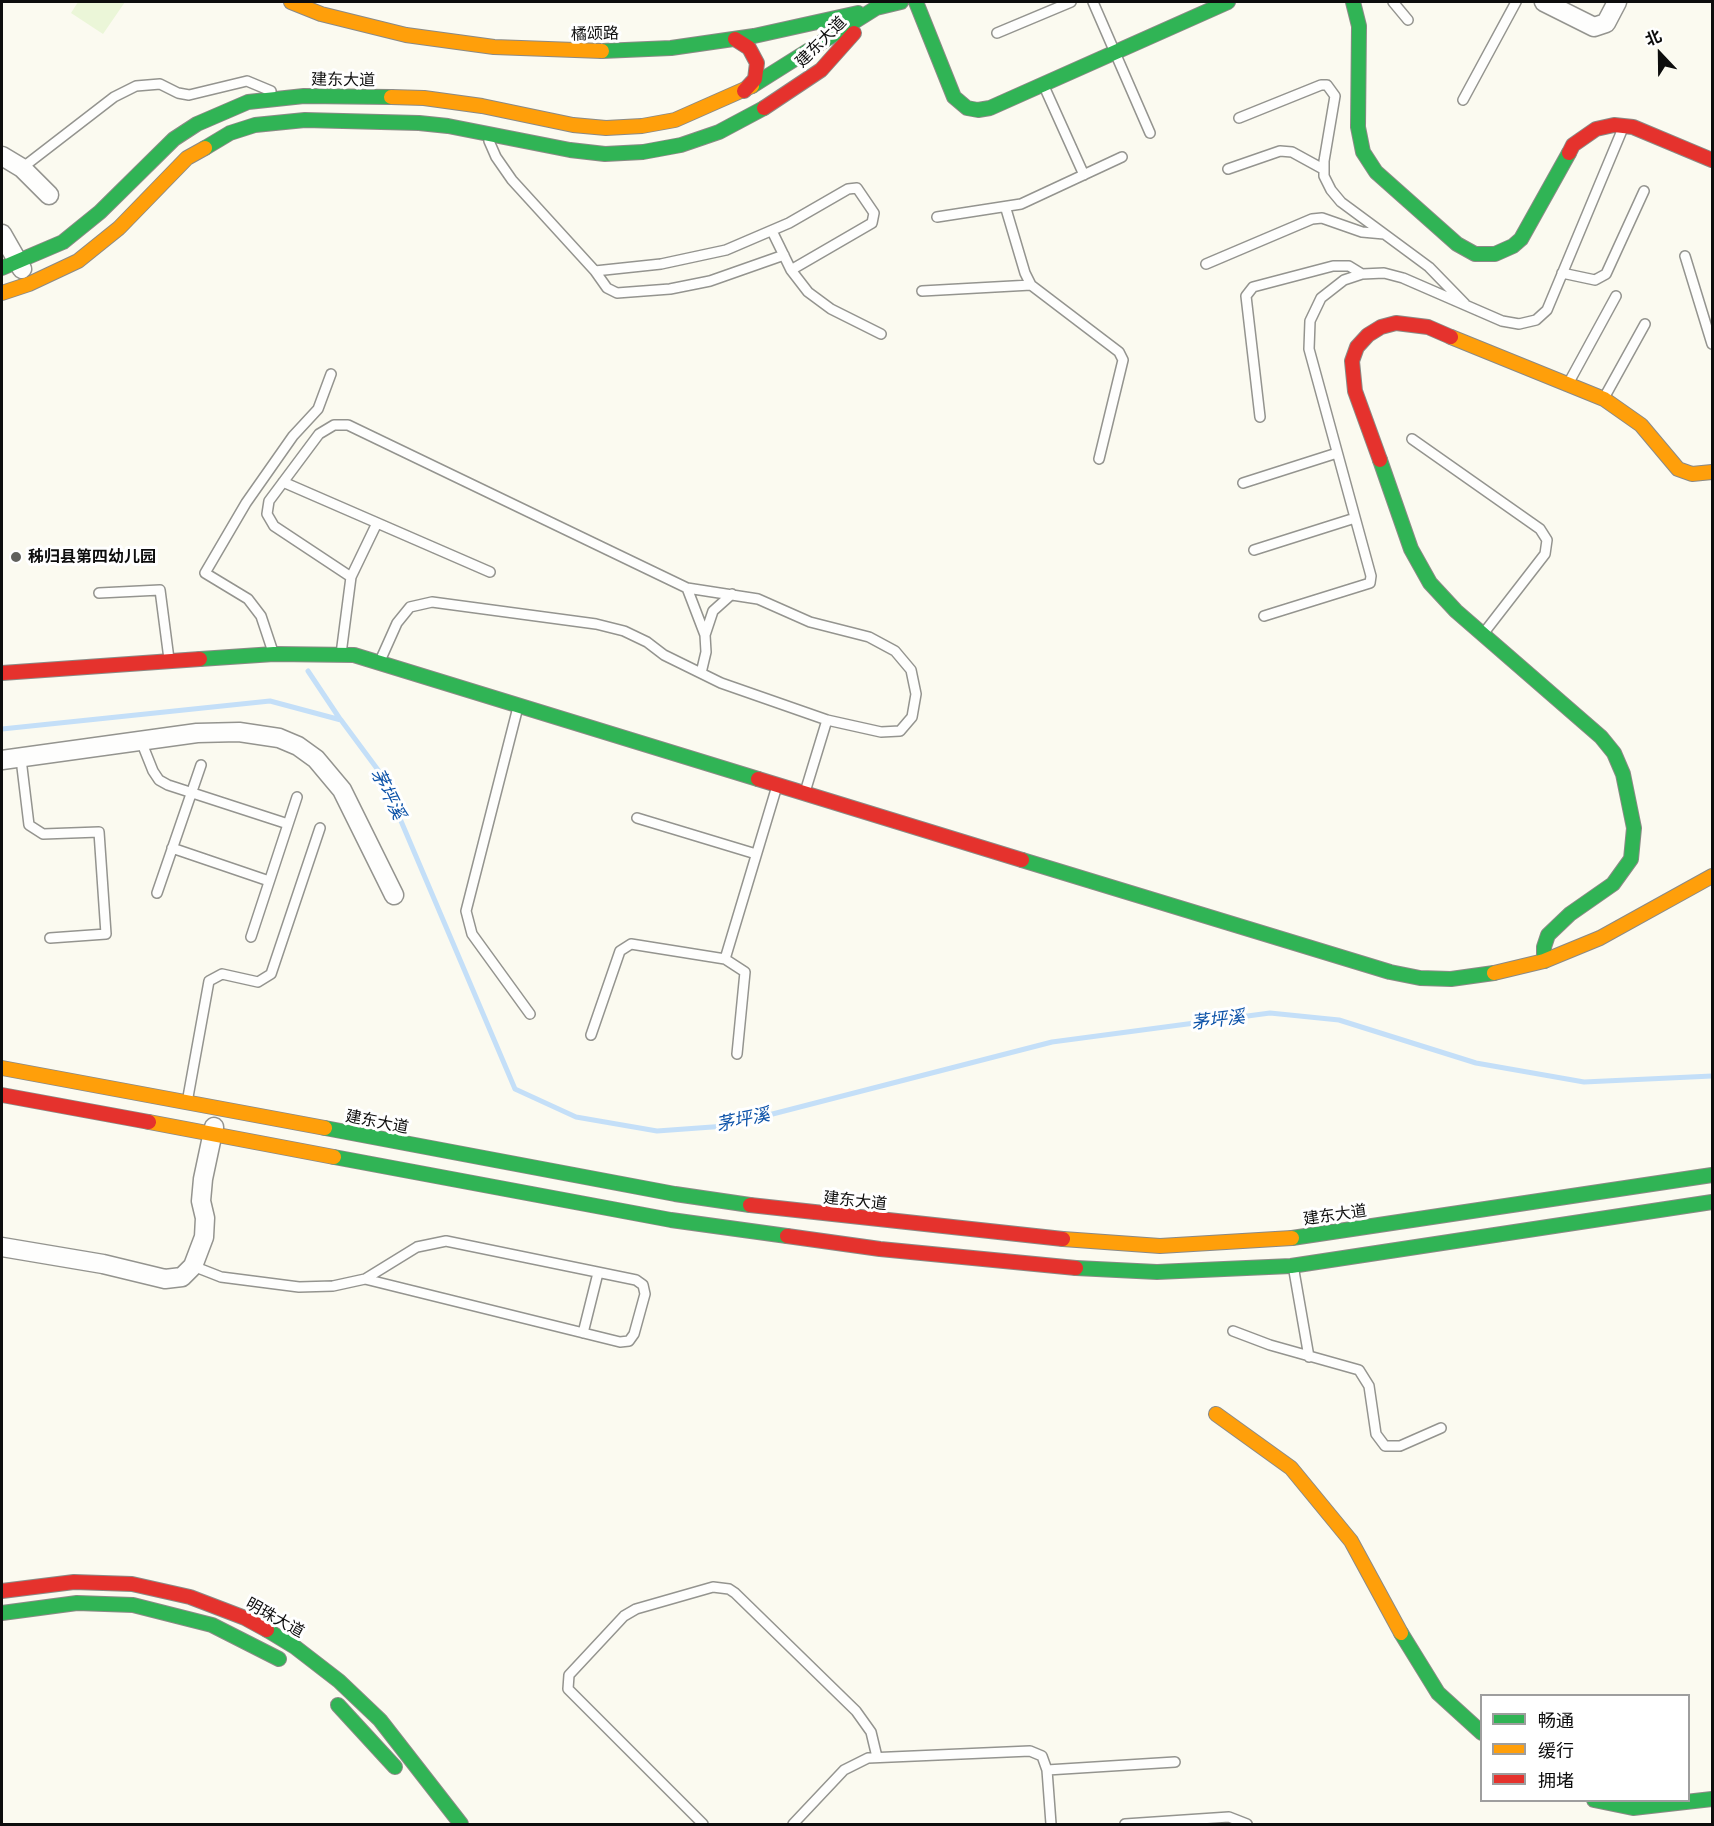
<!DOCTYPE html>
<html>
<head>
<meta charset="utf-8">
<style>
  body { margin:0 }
  #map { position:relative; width:1714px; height:1826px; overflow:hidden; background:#fbfaf0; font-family:"Playfair Display","Noto Sans SC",serif }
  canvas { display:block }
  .frame { position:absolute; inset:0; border:3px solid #0d0d0d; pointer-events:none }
  .legend { position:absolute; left:1480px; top:1694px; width:210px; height:108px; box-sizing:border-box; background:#fff; border:2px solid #9e9e9e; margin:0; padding:8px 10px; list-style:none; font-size:18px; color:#0d0d0d }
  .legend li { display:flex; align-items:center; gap:12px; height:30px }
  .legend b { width:30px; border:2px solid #9e9e9e }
  .north { position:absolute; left:1630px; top:24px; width:60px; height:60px; -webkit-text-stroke:4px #fff; paint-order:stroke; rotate:338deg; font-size:16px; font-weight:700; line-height:24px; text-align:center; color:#0d0d0d }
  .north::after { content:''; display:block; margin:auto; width:21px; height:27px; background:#0d0d0d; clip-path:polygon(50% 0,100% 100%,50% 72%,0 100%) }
</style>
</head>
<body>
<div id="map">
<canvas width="1714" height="1826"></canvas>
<div class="frame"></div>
<ul class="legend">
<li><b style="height:8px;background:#30b455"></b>畅通</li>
<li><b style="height:8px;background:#ff9f0a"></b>缓行</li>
<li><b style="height:8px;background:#e5322d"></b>拥堵</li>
</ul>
<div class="north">北</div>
</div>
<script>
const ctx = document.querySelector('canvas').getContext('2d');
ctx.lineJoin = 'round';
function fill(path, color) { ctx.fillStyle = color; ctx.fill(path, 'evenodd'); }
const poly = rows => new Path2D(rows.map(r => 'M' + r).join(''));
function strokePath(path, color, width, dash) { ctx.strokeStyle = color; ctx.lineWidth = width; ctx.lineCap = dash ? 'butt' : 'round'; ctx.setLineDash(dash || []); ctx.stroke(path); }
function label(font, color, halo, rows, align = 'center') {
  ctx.font = font + ' "Playfair Display","Noto Sans SC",serif'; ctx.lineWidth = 6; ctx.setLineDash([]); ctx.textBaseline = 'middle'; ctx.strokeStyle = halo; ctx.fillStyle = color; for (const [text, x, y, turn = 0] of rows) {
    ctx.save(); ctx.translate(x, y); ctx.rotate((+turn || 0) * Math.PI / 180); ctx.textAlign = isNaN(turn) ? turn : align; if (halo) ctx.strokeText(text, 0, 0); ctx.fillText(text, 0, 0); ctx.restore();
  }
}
fill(poly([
  [78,2,125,2,103,34,71,13]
]), '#ebf6d8');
strokePath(poly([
  [308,671,340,719],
  [2,729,270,701,341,720,381,774,515,1089,576,1117,657,1131,726,1126,1052,1042,1270,1013,1339,1020,1476,1063,1584,1082,1712,1076]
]), '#c4dff8', 5);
const lane = poly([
  [1093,2,1150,133],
  [1393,2,1408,20],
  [997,33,1071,2],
  [1043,84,1084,175],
  [1463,100,1516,2],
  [1239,118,1321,85,1327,85,1335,96,1324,161,1324,176,1331,190,1341,202,1429,267,1465,304],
  [489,141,496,157,512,180,595,271,607,288,617,293,670,289,710,281,784,255],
  [22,168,114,97,136,86,160,84,178,93,189,95,247,81,271,91],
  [1228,169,1280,151,1292,152,1323,169],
  [1006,209,1025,273,1031,285,1119,352,1123,360,1099,459],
  [937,217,1021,204,1122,157],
  [772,231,791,270,808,292,831,309,881,334],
  [1685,256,1712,344],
  [1206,264,1312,219,1322,218,1362,232,1384,234],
  [595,271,661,264,726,250,789,223,848,189,857,188,874,213,872,223,791,270],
  [1562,273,1595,280,1606,274,1644,191],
  [922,291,1031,285],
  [1568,384,1616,296],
  [1604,398,1645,324],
  [1260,417,1246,296,1253,287,1333,266,1349,266,1362,274],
  [1412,439,1540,529,1547,540,1545,554,1483,634],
  [283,482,490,572],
  [1243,483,1337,453],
  [1254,550,1355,518],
  [351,577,377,523],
  [687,588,705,635,706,652,701,673],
  [99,593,160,590,169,659],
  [1264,616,1370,583,1371,576,1309,349,1310,321,1321,298,1344,280,1362,274,1384,273,1403,278,1502,321,1519,324,1536,320,1547,310,1623,128],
  [705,635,713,611,732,594],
  [273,652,261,616,248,599,205,573,246,503,293,436,318,409,331,374],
  [341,654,351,577,274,526,267,514,269,501,319,434,334,425,348,425,687,588,758,599,810,622,869,637,895,651,911,670,916,694,912,717,900,731,881,732,827,720,721,683,664,655,647,642,624,631,596,624,432,602,410,607,397,623,380,661],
  [518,707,466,911,472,934,530,1014],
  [141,741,153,771,159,780,168,785,288,824],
  [21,759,29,825,43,834,99,832,106,934,50,938],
  [805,792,827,720],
  [637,818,756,854],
  [172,848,269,881],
  [157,893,201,765],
  [251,937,297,797],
  [725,959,777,786],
  [591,1035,620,951,631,944,725,959,745,972,737,1054],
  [188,1097,209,981,222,974,258,982,271,974,320,828],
  [193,1266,221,1277,299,1287,333,1286,365,1279,417,1247,446,1241,636,1280,643,1285,645,1294,634,1334,629,1341,620,1342,365,1279],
  [1294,1271,1309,1357],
  [1233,1331,1270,1345,1359,1370,1369,1386,1376,1434,1385,1446,1400,1446,1441,1428],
  [583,1333,598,1273],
  [1047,1770,1175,1762],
  [703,1824,568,1689,569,1675,624,1616,636,1609,713,1587,729,1589,735,1593,856,1711,871,1732,877,1757],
  [793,1824,844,1770,868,1758,1030,1751,1042,1756,1047,1770,1051,1824],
  [1125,1824,1229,1817,1247,1824]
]);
const street = poly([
  [1544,2,1594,27,1606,23,1617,2],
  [2,156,22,168,49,195],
  [2,234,22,269],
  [2,760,197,733,239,732,279,738,298,746,316,759,342,790,394,895],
  [2,1247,103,1264,165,1279,182,1277,193,1266,204,1237,205,1218,201,1201,203,1179,214,1127]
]);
const fast = poly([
  [916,2,954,97,967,108,978,110,990,108,1228,2],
  [1353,2,1359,26,1358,127,1363,152,1376,172,1457,244,1475,254,1495,254,1513,246,1521,239,1569,153],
  [602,51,671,48,754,36,858,13],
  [752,86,876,8,901,2],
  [205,148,230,133,255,125,305,120,419,123,448,126,570,150,605,154,643,152,681,145,719,132,764,108],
  [2,268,63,242,100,212,174,139,197,124,248,102,304,96,391,97],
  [1380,460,1411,549,1430,583,1456,611,1601,737,1614,753,1623,774,1634,828,1631,859,1613,884,1570,914,1548,935,1544,947,1544,961],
  [200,659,274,654,354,655,758,779],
  [1022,860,1390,972,1420,978,1451,979,1494,973],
  [325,1128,675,1194,750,1205],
  [334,1157,671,1220,787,1236],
  [1292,1238,1712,1175],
  [1076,1268,1157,1272,1291,1266,1712,1202],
  [2,1613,77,1603,133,1605,212,1625,279,1659],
  [267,1630,295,1647,339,1681,380,1720,461,1824],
  [1401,1633,1438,1693,1482,1733],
  [338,1705,395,1767],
  [1594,1800,1633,1808,1712,1799]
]);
const slow = poly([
  [291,2,321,14,406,35,494,47,602,51],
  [391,97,424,98,482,106,573,125,606,128,642,126,675,120,752,86],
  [2,293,29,284,78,261,119,228,187,158,205,148],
  [1451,337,1604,399,1641,425,1678,469,1692,474,1712,472],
  [1494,973,1544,961,1600,938,1712,876],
  [2,1068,325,1128],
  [149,1122,334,1157],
  [1063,1239,1160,1246,1292,1238],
  [1216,1414,1291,1468,1351,1541,1401,1633]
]);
const jam = poly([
  [735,39,749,48,757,63,755,79,744,91],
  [764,108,821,70,854,33],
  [1569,153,1573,145,1596,129,1614,125,1633,127,1712,160],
  [1380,460,1355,391,1352,361,1357,347,1368,335,1381,327,1396,323,1428,327,1451,337],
  [2,673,200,659],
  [758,779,1022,860],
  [2,1095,149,1122],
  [750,1205,1063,1239],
  [787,1236,880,1249,1076,1268],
  [2,1591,74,1582,132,1584,190,1597,245,1618,267,1630]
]);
strokePath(lane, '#94948f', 12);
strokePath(street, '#94948f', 21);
strokePath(fast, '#8b8a86', 16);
strokePath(slow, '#8b8a86', 16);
strokePath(jam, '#8b8a86', 16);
strokePath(lane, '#fefefd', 9);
strokePath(street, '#fefefd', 18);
strokePath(fast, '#30b455', 14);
strokePath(slow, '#ff9f0a', 14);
strokePath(jam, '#e5322d', 14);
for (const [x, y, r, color] of [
  [16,557,6,"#60605c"]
]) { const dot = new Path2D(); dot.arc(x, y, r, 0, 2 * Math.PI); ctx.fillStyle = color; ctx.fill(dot); strokePath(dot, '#fff', 2); }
label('16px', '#0d0d0d', '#fff', [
  ["橘颂路",595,34,-1],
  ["建东大道",821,42,-45],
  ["建东大道",343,80,1],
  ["建东大道",377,1122,11],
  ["建东大道",855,1201,6],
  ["建东大道",1335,1215,-8],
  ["明珠大道",275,1618,29]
]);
label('bold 16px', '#0d0d0d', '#fff', [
  ["秭归县第四幼儿园",28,557]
], 'left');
label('italic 18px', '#0c52a8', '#fff', [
  ["茅坪溪",388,794,64],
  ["茅坪溪",1218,1020,-7],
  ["茅坪溪",743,1120,-12]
]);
</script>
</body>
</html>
